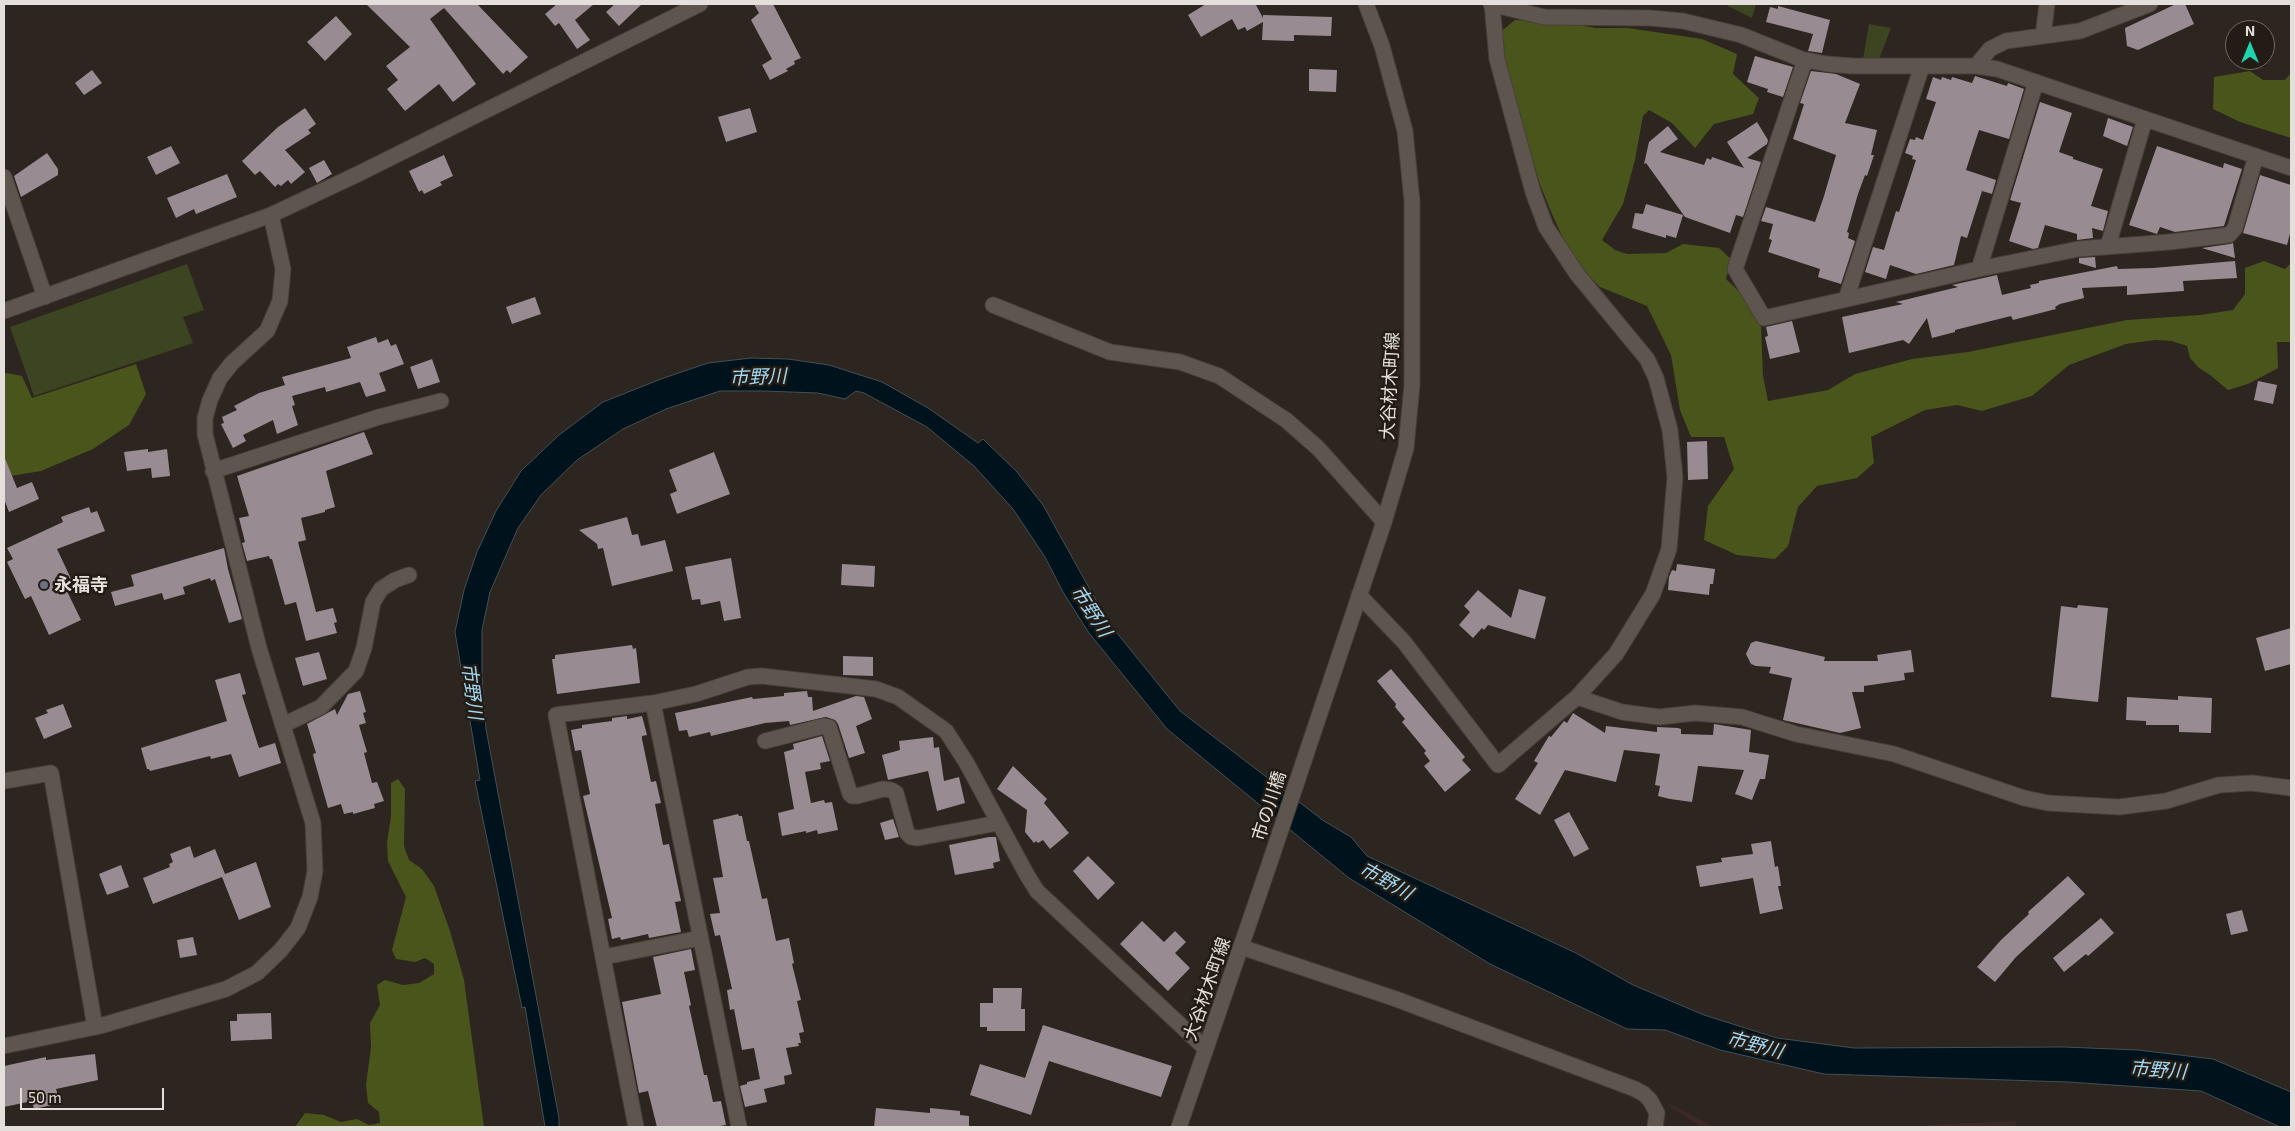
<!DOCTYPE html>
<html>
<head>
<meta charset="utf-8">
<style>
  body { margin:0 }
  #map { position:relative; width:2295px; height:1131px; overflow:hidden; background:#2d251f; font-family:"Exo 2",sans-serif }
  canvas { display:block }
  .frame { position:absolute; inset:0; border:5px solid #e4dfda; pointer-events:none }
  .north { position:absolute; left:2225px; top:20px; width:50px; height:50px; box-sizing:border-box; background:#231c15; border:1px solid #706a64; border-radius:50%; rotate:0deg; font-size:14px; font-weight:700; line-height:20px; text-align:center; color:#e4dfda }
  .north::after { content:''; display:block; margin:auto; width:18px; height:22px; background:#1ed5b0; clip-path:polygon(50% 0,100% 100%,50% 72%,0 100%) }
  .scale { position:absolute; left:20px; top:1088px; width:144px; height:22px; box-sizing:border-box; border:2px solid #e4dfda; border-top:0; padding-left:6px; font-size:15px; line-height:18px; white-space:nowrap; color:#e4dfda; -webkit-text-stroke:4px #231c15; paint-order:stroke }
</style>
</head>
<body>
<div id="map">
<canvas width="2295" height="1131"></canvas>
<div class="frame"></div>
<div class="north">N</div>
<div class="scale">50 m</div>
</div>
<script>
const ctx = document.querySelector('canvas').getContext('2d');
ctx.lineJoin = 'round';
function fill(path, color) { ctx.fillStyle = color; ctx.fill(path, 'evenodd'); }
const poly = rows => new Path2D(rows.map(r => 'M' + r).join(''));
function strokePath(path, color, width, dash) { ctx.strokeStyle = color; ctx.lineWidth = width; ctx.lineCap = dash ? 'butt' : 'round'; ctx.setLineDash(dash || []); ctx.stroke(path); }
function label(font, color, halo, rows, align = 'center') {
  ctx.font = font + ' "Exo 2","Noto Sans JP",sans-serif'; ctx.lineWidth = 5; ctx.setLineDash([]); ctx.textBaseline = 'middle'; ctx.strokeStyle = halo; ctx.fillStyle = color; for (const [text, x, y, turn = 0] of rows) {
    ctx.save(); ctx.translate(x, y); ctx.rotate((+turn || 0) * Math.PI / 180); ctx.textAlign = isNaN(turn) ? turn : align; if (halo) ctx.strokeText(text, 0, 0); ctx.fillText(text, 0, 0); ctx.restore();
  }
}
fill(poly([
  [1664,1102,1675,1106,1714,1127,1701,1127],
  [2016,1121,2016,1127,1908,1127,1944,1124]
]), '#3c2925');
fill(poly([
  [1729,4,1756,4,1752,18,1728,6],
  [1869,24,1891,28,1879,59,1863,59],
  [187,264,204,310,183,317,193,343,34,396,10,327]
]), '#3c4422');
fill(poly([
  [1515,20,1566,23,1596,28,1628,28,1702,39,1737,54,1733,74,1759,98,1753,114,1714,124,1695,148,1672,123,1649,110,1643,116,1635,160,1623,204,1602,240,1615,250,1627,254,1666,253,1683,244,1719,248,1731,259,1726,279,1744,296,1761,327,1763,376,1768,401,1828,390,1855,374,1912,359,1968,352,2127,320,2200,315,2233,310,2245,294,2245,268,2264,261,2285,269,2291,263,2291,342,2277,342,2278,368,2248,384,2228,390,2210,375,2199,368,2190,358,2187,346,2172,341,2155,340,2126,344,2069,365,2032,396,1982,411,1957,405,1925,410,1871,437,1874,463,1857,478,1817,486,1798,507,1788,546,1775,559,1737,555,1704,540,1708,506,1734,469,1724,437,1691,437,1680,410,1671,355,1647,306,1600,287,1573,260,1552,214,1541,187,1518,114,1499,33],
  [2250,71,2263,80,2285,80,2291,73,2291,138,2240,122,2213,109,2214,77],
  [136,364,146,394,129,425,93,449,41,471,4,477,4,374,7,373,22,376,32,398],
  [398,779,405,789,404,846,409,860,422,869,434,886,450,931,464,980,484,1127,295,1127,305,1113,324,1115,341,1122,357,1119,369,1125,380,1123,379,1112,368,1103,366,1085,371,1047,370,1023,380,1005,377,985,385,980,403,985,419,983,434,974,434,964,425,958,415,962,396,959,392,950,406,897,388,861,387,842,391,816,391,783]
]), '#49551a');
const water = poly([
  [751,358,788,359,829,365,882,382,928,408,978,443,983,439,1017,472,1043,505,1108,622,1180,711,1324,821,1351,837,1367,856,1576,953,1633,985,1704,1015,1777,1038,1854,1048,2064,1047,2138,1050,2213,1059,2291,1092,2291,1127,2280,1127,2201,1091,2068,1082,1824,1074,1720,1050,1665,1030,1627,1029,1490,964,1349,878,1167,729,1089,633,1063,592,1045,557,1013,509,974,466,927,427,864,393,856,391,845,399,818,393,764,391,720,391,666,409,623,429,577,460,541,495,518,528,490,592,482,630,482,678,486,729,559,1118,559,1127,545,1127,525,1007,522,1008,475,781,480,780,455,632,464,590,477,552,496,511,521,471,559,435,603,402,661,379,708,363,751,358]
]);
fill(water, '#00121b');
strokePath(water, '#445054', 1);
fill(poly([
  [366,4,477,4,528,57,510,73,507,70,503,74,444,8,430,19,476,84,453,102,439,84,405,111,387,89,398,80,386,66,410,47],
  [557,4,594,4,575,20,590,40,577,49,559,23,555,26,545,14],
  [615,4,642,4,619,26,606,12],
  [754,4,773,4,801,58,794,61,795,64,786,69,788,71,770,80,762,65,772,59,751,20,759,13],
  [1206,4,1258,4,1256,5,1263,18,1263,15,1332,17,1331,36,1294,35,1294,41,1262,40,1263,22,1247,31,1245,27,1238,30,1232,19,1201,37,1188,15],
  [2176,4,2185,4,2194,24,2138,50,2127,46,2125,28],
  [1778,6,1830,20,1822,53,1808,51,1813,34,1766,22,1770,7,1778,9],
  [336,16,352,34,325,61,307,42],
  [1755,56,1793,67,1783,97,1767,92,1768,89,1747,82],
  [1309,69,1337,70,1336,92,1309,91],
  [92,70,102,83,84,95,75,83],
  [1811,71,1836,74,1860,84,1845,123,1877,130,1871,155,1874,155,1867,176,1865,175,1858,194,1847,232,1849,233,1848,238,1855,241,1841,284,1818,277,1820,269,1768,252,1772,240,1769,239,1773,224,1761,221,1766,207,1815,222,1824,196,1836,155,1793,139,1804,104,1800,103],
  [1975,76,2007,86,2008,83,2024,89,2009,139,1979,130,1966,170,1996,180,1992,194,1982,191,1967,238,1961,236,1954,265,1916,274,1890,265,1886,279,1865,272,1873,247,1884,250,1896,211,1899,212,1916,160,1912,159,1913,156,1905,153,1910,139,1915,140,1916,137,1923,140,1936,102,1926,99,1933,77,1941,80,1942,77,1951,80,1952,77,1972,83],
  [2040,102,2072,113,2059,152,2073,157,2073,159,2103,169,2091,206,2108,211,2103,231,2092,228,2093,238,2077,240,2077,234,2045,225,2038,248,2033,249,2009,241,2021,203,2010,200],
  [305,108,316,124,308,130,311,133,285,150,305,172,291,184,288,180,281,186,278,184,275,187,260,171,255,175,242,161,278,127],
  [750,108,757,132,726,142,718,117],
  [2108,118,2133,127,2127,146,2103,136],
  [1757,122,1768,140,1767,144,1747,158,1761,162,1743,217,1736,215,1730,233,1685,217,1646,163,1644,164,1649,142,1668,126,1678,139,1660,152,1704,165,1707,158,1711,160,1712,157,1744,168,1727,142],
  [171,146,180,163,156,175,147,157],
  [2157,146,2223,168,2224,163,2242,169,2224,226,2175,232,2160,227,2157,234,2129,225],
  [47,153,58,169,58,175,21,197,14,176],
  [444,155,453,176,440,182,442,185,424,194,422,190,419,192,409,171],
  [324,160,332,174,317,183,309,168],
  [227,174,237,197,196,214,194,209,176,218,167,198],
  [2260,175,2291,185,2291,230,2287,245,2243,233],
  [1646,204,1683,215,1676,238,1666,235,1666,238,1632,228,1635,213,1643,214],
  [2233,243,2235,258,2202,248,2230,244],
  [2095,257,2096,268,2079,263,2079,258],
  [2235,261,2237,278,2183,281,2184,291,2127,295,2127,286,2082,288,2084,298,2060,304,2055,307,2056,309,2013,320,2011,316,1955,330,1955,332,1932,338,1927,318,1909,344,1903,340,1849,353,1842,317,1903,304,1896,302,1958,287,1952,285,1997,275,2002,295,2031,288,2030,285,2039,283,2039,281,2117,266,2118,269,2153,268],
  [535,297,541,314,512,324,506,307],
  [1792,321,1800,352,1770,359,1765,337,1768,336,1766,327],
  [376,337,378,343,388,339,391,346,396,344,404,364,379,373,386,391,366,397,360,382,326,392,325,387,292,396,295,405,292,406,298,425,277,434,273,420,243,435,246,441,233,448,221,424,224,423,222,417,237,410,234,406,259,393,285,385,282,377,351,358,347,347],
  [432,359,440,382,418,389,410,367],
  [2258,381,2277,385,2273,404,2254,400],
  [364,432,373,454,326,471,335,507,325,510,325,512,301,518,306,540,298,542,316,612,333,608,337,622,334,623,337,633,306,641,296,602,285,605,272,559,270,559,269,556,247,561,242,543,245,542,239,518,249,516,237,476],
  [1707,441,1708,479,1688,480,1687,442],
  [148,449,148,452,167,449,170,476,152,478,151,468,127,471,124,452],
  [714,452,730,494,677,514,670,494,677,491,669,470],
  [4,456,17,488,32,482,39,499,9,512,4,499],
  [89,507,91,513,97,511,105,531,57,549,73,583,65,587,81,620,49,635,31,596,25,599,7,562,13,559,7,548,63,522,61,517],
  [627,517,632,535,638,534,641,546,665,540,673,571,612,586,603,548,598,549,597,544,579,530],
  [224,548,228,569,242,619,229,623,215,579,211,581,210,578,183,587,185,594,164,600,162,593,115,606,111,592,134,586,131,575],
  [731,558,741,618,724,621,720,601,701,605,700,599,692,600,685,567],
  [842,564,875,566,874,587,841,585],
  [1677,564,1715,569,1713,584,1710,584,1709,595,1668,590,1669,577,1672,570,1676,571],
  [1519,589,1546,597,1535,639,1488,625,1484,630,1482,628,1473,638,1459,625,1470,612,1464,606,1478,590,1511,618],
  [2078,605,2108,608,2098,702,2051,697,2061,606,2077,608],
  [2291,628,2291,664,2265,671,2256,638],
  [1756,641,1825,657,1824,661,1878,661,1877,655,1911,650,1914,672,1904,673,1905,680,1864,686,1864,692,1852,692,1861,728,1840,733,1783,720,1792,678,1769,673,1771,667,1756,666,1751,664,1746,654,1751,643],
  [632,645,633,649,636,648,640,683,557,694,552,659,555,659,555,655],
  [319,652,327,679,303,686,295,658],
  [843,656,873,657,873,676,843,675],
  [1391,669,1465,757,1462,760,1471,770,1445,792,1424,766,1430,761,1424,753,1426,751,1402,722,1405,719,1395,707,1396,704,1377,681],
  [240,673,246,694,242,695,259,748,275,743,281,763,239,777,231,754,211,759,210,756,150,771,149,769,147,769,141,748,227,721,215,680],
  [360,691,366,712,363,713,366,723,359,725,367,752,364,753,372,783,377,782,384,801,374,804,375,808,353,814,353,812,344,814,341,804,328,808,314,759,313,754,316,753,307,724,335,709,337,715,348,694],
  [807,691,808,697,812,697,813,711,856,696,864,697,872,719,856,726,865,753,849,758,838,724,835,720,826,717,790,725,789,721,765,723,711,736,710,732,689,737,687,730,679,731,675,713,752,697,753,699,784,696,784,693],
  [2178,696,2212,698,2211,733,2179,732,2179,725,2146,725,2146,721,2126,720,2127,697,2178,700],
  [63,704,72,727,44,739,35,718,48,713,46,710],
  [1573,713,1605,733,1606,726,1657,732,1657,727,1678,728,1681,729,1681,734,1713,735,1714,724,1751,730,1749,752,1769,755,1765,779,1760,779,1752,800,1735,794,1744,770,1698,766,1692,802,1670,799,1658,796,1660,786,1655,785,1660,754,1624,750,1616,782,1565,770,1540,815,1515,799,1538,763,1534,761,1549,736,1551,737,1564,721,1567,723],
  [627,716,627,719,642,716,647,735,642,736,642,739,651,782,656,781,661,803,655,804,663,845,669,844,681,901,675,902,681,932,649,938,648,934,621,940,620,937,612,939,608,919,612,918,583,796,590,794,581,750,575,751,571,730,582,728,582,725,612,721,612,718],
  [822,736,830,761,820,763,821,769,805,772,811,803,824,800,825,803,832,802,838,830,818,834,817,830,806,833,806,831,782,836,778,813,794,809,784,752,794,749,793,744],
  [933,737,934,748,939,747,944,781,959,777,965,803,937,811,928,771,888,780,882,755,900,750,899,741],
  [1013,766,1047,799,1044,803,1069,833,1050,849,1043,840,1038,843,1036,841,1034,843,1025,832,1027,810,997,789],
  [1569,812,1589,849,1574,857,1554,820],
  [738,814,739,816,742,816,747,841,749,841,762,899,767,898,776,941,789,938,794,963,792,964,801,1000,797,1001,804,1032,799,1033,801,1043,798,1043,799,1046,786,1048,792,1074,784,1076,785,1084,764,1089,767,1102,745,1107,740,1086,747,1084,747,1082,760,1079,754,1048,742,1050,734,1009,730,1010,727,990,732,989,720,935,715,936,710,914,720,913,713,878,723,877,713,820],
  [893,819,899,837,885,840,880,823],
  [989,837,996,837,1000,861,993,863,994,868,955,875,949,845],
  [1771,841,1775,867,1778,866,1781,886,1778,886,1783,909,1760,914,1753,878,1700,887,1696,866,1722,862,1721,858,1753,854,1751,844],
  [190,846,194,858,215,849,225,874,256,862,271,907,239,920,222,877,153,904,143,878,170,867,169,864,173,862,170,854],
  [1088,856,1115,883,1098,900,1073,871],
  [121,865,129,887,107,895,99,874],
  [2068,876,2085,894,2016,957,1995,982,1977,967,2001,940,2029,914,2028,912],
  [2242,910,2248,931,2231,935,2226,914],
  [2101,918,2114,933,2088,956,2086,954,2064,972,2053,958],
  [1142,921,1164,942,1175,931,1186,942,1175,953,1190,968,1168,991,1120,944],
  [193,937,197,955,180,958,177,940],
  [691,949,695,970,684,972,691,1005,689,1006,704,1075,707,1075,713,1102,721,1101,726,1125,714,1127,657,1127,648,1091,639,1093,622,1002,661,994,653,957],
  [993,988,1022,988,1021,1009,1025,1009,1025,1031,987,1031,987,1027,980,1027,980,1003,993,1003],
  [271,1013,272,1039,231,1041,230,1021,237,1021,237,1014],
  [1043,1025,1172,1066,1161,1097,1049,1061,1031,1115,970,1095,980,1064,1025,1078],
  [95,1054,98,1080,56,1089,59,1100,55,1101,56,1104,34,1109,32,1101,4,1107,4,1066,46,1057,46,1060],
  [876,1108,930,1113,930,1108,960,1111,960,1115,969,1116,969,1127,874,1127]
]), '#988c92');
const street = poly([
  [1491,4,1544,17,1650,18,1683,21,1741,35,1801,59,1827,64,1852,66,1976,66,1997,69,2291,168],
  [2043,36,2047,4],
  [1805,60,1735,269,1764,318,1979,269,2078,249,2169,242,2229,235,2235,228,2256,156],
  [1976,66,1990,49,2006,41,2080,31,2150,4],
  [4,177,45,297],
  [2108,246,2145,119],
  [1979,269,2036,82],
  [1846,299,1922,66],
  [993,305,1110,352,1180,362,1219,376,1286,420,1318,448,1384,522],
  [4,311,271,215],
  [213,471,379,417,441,401],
  [1359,595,1404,642,1498,765,1577,697,1616,654,1653,594,1669,549,1675,477,1670,430,1656,378,1647,359,1577,274,1546,227,1533,192,1497,59,1492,4],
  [1577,697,1622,712,1659,717,1695,713,1742,717,1796,734,1894,754,2024,798,2048,803,2119,807,2166,801,2219,785,2252,783,2291,788],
  [653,703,739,1127],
  [283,725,321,707,356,671,364,648,373,602,381,589,395,580,409,575],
  [765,741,824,726,829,727,850,794,852,796,857,796,883,789,891,790,896,793,907,833,911,837,918,838,998,823],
  [4,781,51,773,95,1027],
  [1241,947,1396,999,1635,1089,1644,1094,1650,1100,1657,1113,1655,1127],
  [604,957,700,938],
  [636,1127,556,715,653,703,696,694,748,677,762,676,876,689,898,697,946,731,966,762,1027,875,1037,891,1206,1049]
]);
const secondary = poly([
  [4,1046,100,1026,226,989,257,973,281,950,298,928,310,897,315,871,313,823,259,648,205,434,205,418,210,400,220,378,232,363,267,331,280,301,283,269,271,215,358,174,700,4],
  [1179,1127,1270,862,1384,522,1406,448,1412,385,1412,201,1405,131,1382,46,1366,4]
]);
strokePath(street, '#47403a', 17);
strokePath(secondary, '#47403a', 17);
strokePath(street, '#5e554e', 15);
strokePath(secondary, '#5e554e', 15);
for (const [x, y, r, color] of [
  [44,585,5,"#6b7280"]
]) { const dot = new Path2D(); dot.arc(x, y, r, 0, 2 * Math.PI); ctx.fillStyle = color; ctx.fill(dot); strokePath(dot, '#231c15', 2); }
label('18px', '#e4dfda', '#231c15', [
  ["大谷材木町線",1390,386,-87],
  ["市の川橋",1269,806,-72],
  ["大谷材木町線",1207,989,-71]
]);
label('bold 18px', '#e4dfda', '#231c15', [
  ["永福寺",54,585]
], 'left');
label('italic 19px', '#a2d9f5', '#231c15', [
  ["市野川",758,377,-2],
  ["市野川",1091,611,57],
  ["市野川",472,691,83],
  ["市野川",1386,881,29],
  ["市野川",1755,1045,15],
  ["市野川",2158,1070,4]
]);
</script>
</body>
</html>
